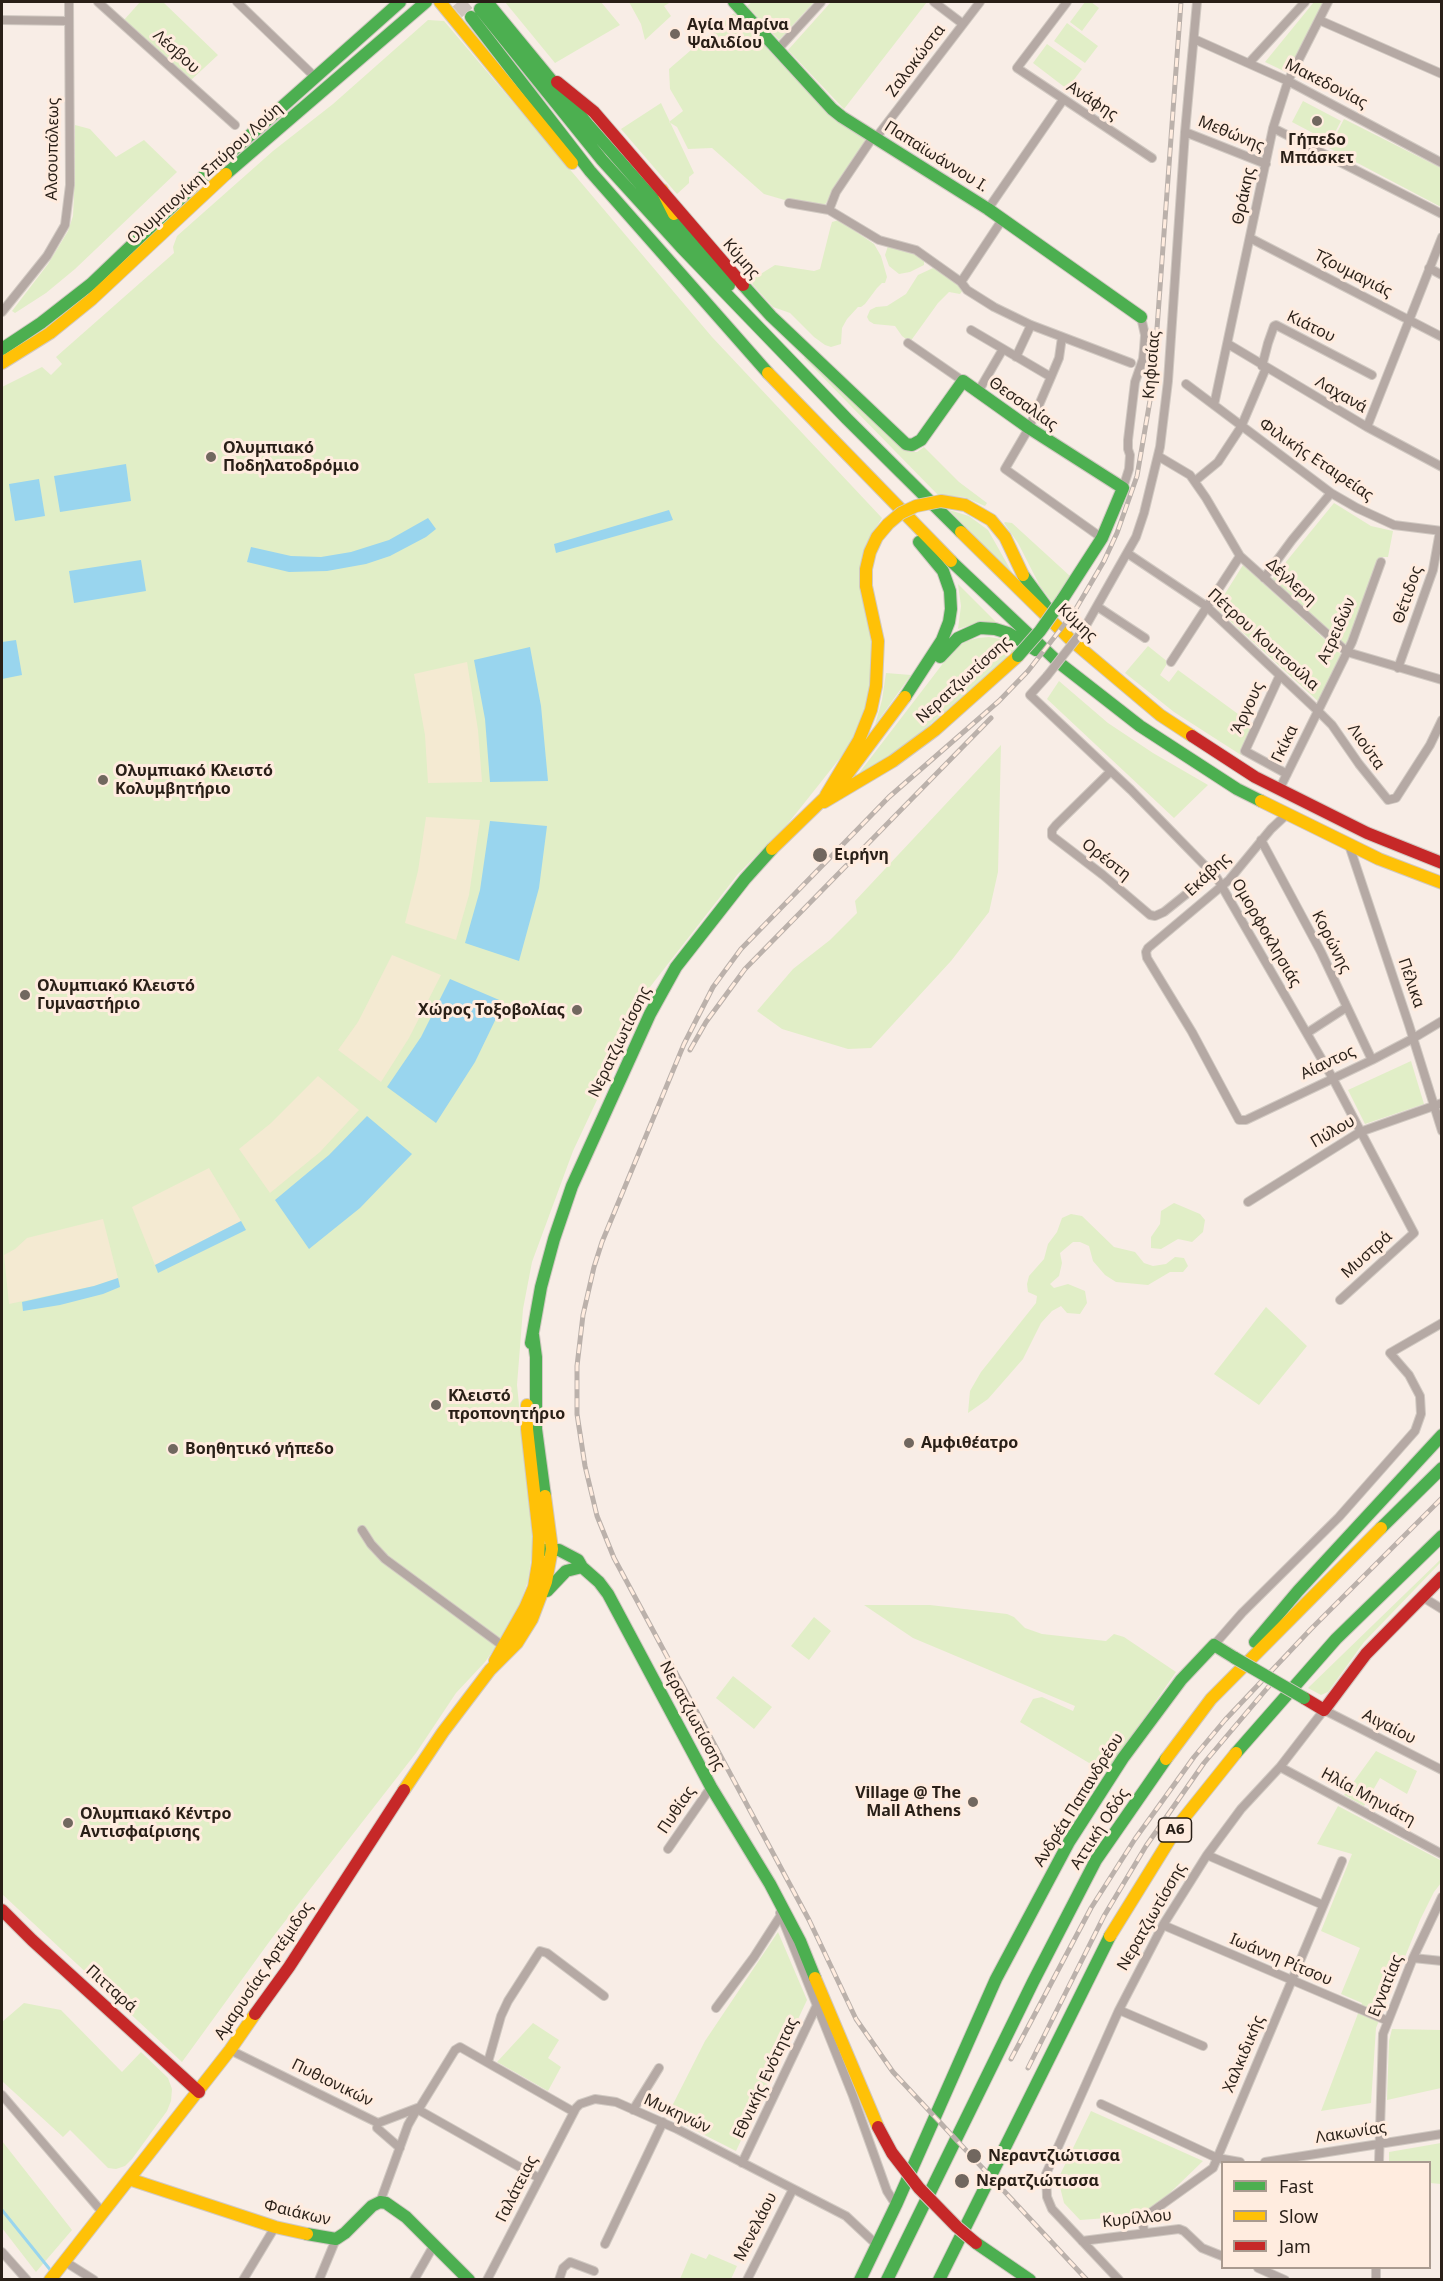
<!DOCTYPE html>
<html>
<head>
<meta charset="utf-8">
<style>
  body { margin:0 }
  #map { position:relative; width:1443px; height:2281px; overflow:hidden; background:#f8ede6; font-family:"Noto Sans",sans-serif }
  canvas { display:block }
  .frame { position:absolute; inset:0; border:3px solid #291f17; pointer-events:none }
  .legend { position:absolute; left:1221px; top:2161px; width:210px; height:108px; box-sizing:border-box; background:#ffecdf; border:2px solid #a99a8f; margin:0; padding:8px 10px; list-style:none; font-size:18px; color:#291f17 }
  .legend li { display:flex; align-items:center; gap:12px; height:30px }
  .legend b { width:30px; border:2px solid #a99a8f }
</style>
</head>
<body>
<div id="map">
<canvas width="1443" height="2281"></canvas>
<div class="frame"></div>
<ul class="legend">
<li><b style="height:8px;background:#4caf50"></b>Fast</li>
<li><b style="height:8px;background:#ffc107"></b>Slow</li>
<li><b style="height:8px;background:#c62828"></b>Jam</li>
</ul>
</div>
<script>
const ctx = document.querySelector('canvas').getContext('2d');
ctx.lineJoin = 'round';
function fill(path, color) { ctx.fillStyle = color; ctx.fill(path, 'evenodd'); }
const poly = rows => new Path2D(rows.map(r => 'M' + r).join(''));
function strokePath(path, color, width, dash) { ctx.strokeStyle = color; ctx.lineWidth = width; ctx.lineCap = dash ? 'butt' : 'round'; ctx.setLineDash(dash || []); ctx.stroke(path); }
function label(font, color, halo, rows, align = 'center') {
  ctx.font = font + ' "Noto Sans",sans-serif'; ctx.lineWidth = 6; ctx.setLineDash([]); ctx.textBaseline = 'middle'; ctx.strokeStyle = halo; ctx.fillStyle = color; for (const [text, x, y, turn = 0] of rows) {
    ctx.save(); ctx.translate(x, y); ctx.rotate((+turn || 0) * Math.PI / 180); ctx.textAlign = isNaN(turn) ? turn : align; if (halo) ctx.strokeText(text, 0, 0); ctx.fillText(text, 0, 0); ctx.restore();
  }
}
fill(poly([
  [140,2,163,2,218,55,190,81,124,20],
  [505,2,601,2,620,25,555,63],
  [629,2,671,2,664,6,671,16,645,40,641,24],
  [752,2,814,2,779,40,747,6],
  [831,2,927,2,844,109,788,50],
  [1085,2,1091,2,1099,8,1082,31,1070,22],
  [1314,2,1322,2,1322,5,1288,73,1265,62],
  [734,13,827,113,868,140,824,206,788,201,764,194,712,148,688,149,677,127,669,122,683,111,670,89,669,69],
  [428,20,444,21,712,337,882,518,866,544,861,574,874,650,873,682,863,718,848,748,786,826,738,874,650,987,573,1151,532,1262,523,1309,517,1385,533,1545,528,1581,514,1620,485,1662,456,1693,416,1753,272,1938,182,2062,2,1894,2,387,42,367,51,375,62,364,56,357,174,253,173,247,177,236,273,151,333,104],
  [1067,23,1098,46,1085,63,1054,41],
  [1047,44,1082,69,1067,89,1033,63],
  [1303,101,1341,121,1330,142,1292,122],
  [661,103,694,173,689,177,689,183,677,194,621,129],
  [1344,119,1441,168,1441,207,1329,148],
  [75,125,90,129,116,157,144,140,177,172,75,269,46,293,15,313,12,311,48,264,68,231,73,216,74,195],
  [839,220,874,244,881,256,887,277,885,283,882,283,877,288,865,304,861,307,858,307,847,319,842,328,841,344,831,347,825,345,814,337,790,313,773,307,753,285,751,280,775,265,814,271,820,269,830,229,832,222],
  [888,246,909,250,924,259,924,265,910,272,899,274,889,266,885,255],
  [933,268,949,276,964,289,960,294,949,292,938,303,910,342,902,336,895,326,874,324,869,321,867,317,870,310,876,307,887,306,906,294,918,275],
  [806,356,904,449,910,452,917,452,924,447,959,482,987,503,985,506,964,497,938,495,804,358],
  [1334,503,1371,526,1393,531,1388,557,1380,557,1346,645,1272,579],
  [949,510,969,516,988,530,1014,576],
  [1005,522,1012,523,1070,576,1069,582,1053,603,1040,586,1018,543,1004,523],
  [1243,565,1343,656,1320,703,1216,608],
  [958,584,997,623,997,624,977,623,958,629,961,606],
  [989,637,1001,639,1018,649,897,753,856,777,954,649,967,641,978,638],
  [1148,646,1168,662,1160,675,1169,682,1178,670,1253,725,1241,755,1174,712,1125,673],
  [886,673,911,675,875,725,882,700],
  [1059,681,1108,723,1153,753,1208,785,1174,818,1047,699],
  [1001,745,998,872,989,912,951,961,871,1048,848,1049,782,1029,757,1011,793,969,830,940,857,913,855,901],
  [1411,1061,1424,1104,1365,1124,1348,1090],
  [1174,1203,1200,1214,1205,1220,1203,1232,1192,1242,1178,1239,1161,1249,1151,1248,1151,1237,1160,1224,1161,1211],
  [1071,1214,1082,1216,1114,1247,1135,1252,1144,1263,1153,1266,1166,1264,1175,1257,1184,1258,1188,1266,1183,1272,1170,1272,1148,1285,1116,1282,1105,1275,1093,1261,1089,1246,1080,1242,1073,1242,1060,1253,1062,1263,1059,1276,1050,1284,1054,1288,1068,1284,1085,1291,1087,1303,1080,1314,1067,1313,1061,1306,1052,1311,1041,1323,1023,1359,988,1399,968,1413,970,1391,981,1372,1036,1303,1037,1296,1028,1292,1027,1284,1029,1276,1044,1259,1048,1244,1057,1232,1062,1218],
  [1266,1307,1307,1346,1259,1405,1214,1374],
  [1441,1559,1441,1562,1364,1642,1328,1692,1321,1695,1308,1688],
  [864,1605,930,1605,1007,1614,1014,1617,1025,1628,1042,1634,1106,1641,1114,1634,1124,1637,1176,1672,1106,1773,1020,1722,1033,1699,1042,1697,1073,1711,1075,1706,913,1638],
  [814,1617,831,1631,809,1660,791,1646],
  [733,1676,772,1707,754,1729,716,1698],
  [1376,1751,1417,1771,1407,1794,1380,1778,1364,1806,1344,1795],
  [1338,1806,1442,1861,1441,1883,1434,1892,1420,1920,1376,2028,1371,2103,1321,2111,1362,2003,1341,1994,1360,1948,1321,1931,1352,1854,1317,1844],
  [778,1932,807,2000,736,2151,667,2116,705,2041],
  [24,2003,61,2010,122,2072,141,2052,168,2078,172,2089,171,2101,167,2111,132,2159,125,2166,116,2169,108,2168,70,2130,63,2137,2,2081,2,2022],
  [533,2023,559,2040,548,2058,561,2067,548,2091,497,2062],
  [1392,2029,1441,2030,1441,2088,1387,2100,1389,2041],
  [1091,2111,1203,2161,1147,2215,1080,2220,1064,2203,1058,2179],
  [2,2141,72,2230,36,2272,2,2228],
  [1441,2143,1441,2184,1430,2183,1430,2162,1389,2162,1389,2152],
  [691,2253,706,2259,709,2254,737,2266,731,2279,680,2279]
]), '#e1eec7');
fill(poly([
  [467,662,478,730,482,782,428,783,425,735,414,674],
  [426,817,480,820,469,895,456,940,405,923,418,871],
  [392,955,441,975,409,1038,381,1082,338,1050,358,1022],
  [318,1076,359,1110,320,1152,270,1193,239,1149,271,1123],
  [209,1168,241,1221,155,1265,132,1207],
  [103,1219,118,1278,94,1286,9,1304,4,1255,15,1249,27,1238]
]), '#f4ead2');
fill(poly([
  [126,464,131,501,60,512,54,476],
  [39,479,45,516,15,521,9,484],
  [669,510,673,520,556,553,554,544],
  [428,518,436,529,426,537,390,556,366,564,327,571,289,572,247,562,251,547,291,556,321,557,351,552,389,540],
  [141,560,146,591,74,603,69,571],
  [16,640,22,675,2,679,2,642],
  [530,647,541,706,548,781,490,782,485,719,474,660],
  [490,821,547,826,539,888,519,961,465,943,480,890],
  [450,979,504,1002,475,1062,436,1123,387,1087,421,1037],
  [367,1116,412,1154,360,1208,309,1249,275,1200,329,1155],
  [241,1221,246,1230,158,1273,155,1265],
  [118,1278,120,1287,103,1294,60,1305,23,1311,22,1302,94,1286]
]), '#99d5ee');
strokePath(poly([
  [2,2210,52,2272]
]), '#99d5ee', 3);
strokePath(poly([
  [458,2,471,17]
]), '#cfc4bd', 14, [14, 7]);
const street = poly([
  [98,2,235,125],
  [237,2,315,77],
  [934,2,963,24],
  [1067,2,1017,68,1152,158],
  [2,20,68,21],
  [1319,20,1442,74],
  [1194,39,1288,81,1442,163],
  [778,49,821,2],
  [1249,63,1305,2],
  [1273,128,1442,214],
  [1185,132,1266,164],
  [875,139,980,2],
  [789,203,829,210,879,240,916,250,961,282,967,290,994,307,1031,325,1131,363],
  [988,209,1063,100],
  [829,210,836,192,873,137],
  [1250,238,1442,337],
  [1429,268,1442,275],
  [961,282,1002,220],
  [2,312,47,256,65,225,70,185,69,2],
  [971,330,1051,377],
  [1062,337,1059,358,1051,377,1029,428,1005,469,1102,538],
  [908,343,963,381],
  [1228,344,1367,427,1442,467],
  [1016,357,1031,325],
  [1262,366,1268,343,1274,326,1276,325,1372,375],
  [1186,384,1331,493,1357,508,1394,525,1442,531],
  [978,392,1003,349],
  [1214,405,1273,128,1288,81,1328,2],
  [1367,427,1442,237],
  [1158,456,1190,475,1206,498,1240,556,1347,652,1442,680],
  [1195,481,1218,462,1241,427,1266,368],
  [1123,488,1129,469,1130,455,1128,449,1128,440,1135,382,1143,359,1144,349,1145,335,1141,317],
  [1127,553,1206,606,1317,710,1332,725,1359,764,1388,800,1396,798,1430,745,1442,720],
  [1264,578,1292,540,1331,493],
  [1098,607,1145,638],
  [1084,629,1136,537,1144,513,1160,447,1168,381,1185,132,1197,2],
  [1171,662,1240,556],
  [1398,668,1433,570,1440,531],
  [1047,676,1030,695,1131,790,1217,878,1332,1077,1414,1233,1340,1300],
  [1279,677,1245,751,1287,774],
  [1111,771,1056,825,1052,830,1052,836,1103,875,1150,915,1155,916,1164,912,1199,884,1212,871],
  [1279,790,1352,642,1381,562],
  [1286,815,1271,829,1229,880,1148,948,1146,952,1147,958,1192,1032,1239,1120,1246,1120,1372,1060,1412,1039,1442,1021],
  [1261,840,1321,952,1372,1060],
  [1349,845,1409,1025,1442,1131],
  [1307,1033,1347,1007],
  [1248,1202,1360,1132,1442,1103],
  [362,1530,371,1544,385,1559,503,1646],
  [1421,1596,1442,1609],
  [1214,1645,1242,1613,1339,1517,1415,1431,1421,1414,1420,1396,1409,1375,1390,1353,1442,1323],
  [1280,1767,1442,1854],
  [668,1849,711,1787],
  [1207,1855,1323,1905],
  [780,1913,853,2096,887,2191,896,2205],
  [1163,1925,1388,2021],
  [1413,1958,1442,1961],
  [716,2008,754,1957,781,1915],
  [1119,2010,1203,2046],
  [230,2050,378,2123,420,2107,455,2050,460,2047,574,2112],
  [488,2062,501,2016,508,2001,540,1951,547,1953,604,1996],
  [2,2095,103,2213],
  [1101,2104,1217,2158,1240,2162],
  [633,2110,659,2068],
  [378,2123,377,2128,400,2148],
  [1265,2162,1442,2134],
  [1379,2162,1383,2034,1413,1958,1442,1897],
  [742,2163,817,2005],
  [380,2202,408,2125,417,2109,539,2178],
  [1144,2232,1143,2223,1146,2216,1213,2168,1342,1861],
  [1082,2241,1179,2229,1184,2231,1202,2248,1222,2256],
  [605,2244,663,2122],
  [2,2252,27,2280],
  [64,2261,94,2280],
  [1258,2268,1285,2280],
  [243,2280,275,2227],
  [319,2280,336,2239],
  [414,2280,434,2245],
  [487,2280,576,2108,580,2104,595,2099,616,2102,677,2129,846,2216,877,2245],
  [559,2280,563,2268,570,2262,594,2271],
  [747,2280,793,2189],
  [1119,2280,1052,2209,1047,2197,1046,2174,1119,2010,1163,1925,1207,1855,1241,1809,1280,1767,1324,1710,1442,1770],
  [1376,2280,1376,2268]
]);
const fast = poly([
  [487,2,589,126,729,285],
  [734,2,832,109,842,117,988,209,1141,317],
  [480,9,602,160,681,247,847,419,961,532],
  [471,17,590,171,768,373],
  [226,174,426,2],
  [743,285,771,316,906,444,912,445,921,440,963,381,1029,428,1123,488,1102,538,1062,600],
  [2,349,41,323,91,284,203,177,400,2],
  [951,561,1058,662,1140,726,1237,789,1261,801],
  [1023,575,1048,609],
  [940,657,958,638,980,628,995,629,1008,633,1036,650],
  [905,697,942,640,949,622,951,609,950,591,943,571,919,542],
  [533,1335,536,1357,536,1429,545,1496],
  [531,1343,541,1287,554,1239,572,1186,650,1014,676,967,745,879,772,849],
  [1381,1528,1442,1468],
  [544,1550,559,1550,578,1560,582,1567,599,1582,608,1594,711,1787,770,1884,800,1941,815,1978],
  [547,1591,566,1571,582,1567],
  [1255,1642,1298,1591,1442,1435],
  [1236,1753,1336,1639,1442,1536],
  [307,2234,336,2239,345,2233,372,2206,380,2202,386,2203,406,2217,469,2280],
  [976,2243,1030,2280],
  [860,2280,896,2205,996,1979,1069,1842,1123,1758,1181,1680,1214,1645,1235,1658],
  [887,2280,1033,1982,1096,1860,1166,1759],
  [939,2280,1110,1936]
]);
const slow = poly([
  [440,2,572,163],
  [662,190,674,214],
  [2,363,50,333,92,299,226,174],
  [768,373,951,561],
  [961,532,1071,640,1160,715,1192,736],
  [826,795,859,740,871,710,876,686,878,641,866,586],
  [1261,801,1379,859,1442,883],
  [824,802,893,761,935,730,1018,656],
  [772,849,843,780,905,697],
  [495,1661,525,1608,534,1587,538,1563,539,1536,527,1429,527,1405],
  [1166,1759,1211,1699,1381,1528],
  [404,1790,443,1732,490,1670,517,1643,532,1619,546,1582,552,1549,545,1496],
  [1110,1936,1180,1823,1236,1753],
  [815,1978,878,2127],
  [129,2179,275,2227,307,2234],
  [50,2280,230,2050,255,2014]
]);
const jam = poly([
  [557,82,594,112,743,285],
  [1192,736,1255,777,1367,833,1442,863],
  [1304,1698,1324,1710,1366,1654,1442,1577],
  [2,1910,32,1940,199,2092],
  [255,2014,289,1967,404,1790]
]);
strokePath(street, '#d1c9c2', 10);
strokePath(fast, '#d1c9c2', 14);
strokePath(slow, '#d1c9c2', 14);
strokePath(jam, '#d1c9c2', 14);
strokePath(street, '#b5a9a4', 8);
strokePath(fast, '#4caf50', 12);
strokePath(slow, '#ffc107', 12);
strokePath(jam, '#c62828', 12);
const rail = poly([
  [690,1050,706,1022,745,969,991,718],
  [1011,2059,1091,1908,1135,1839,1194,1757,1225,1720,1311,1629,1442,1498],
  [1028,2068,1104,1916,1146,1846,1204,1763,1275,1679],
  [1087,2280,893,2072,856,2019,809,1920,614,1558,597,1516,585,1466,577,1414,577,1366,583,1315,594,1267,602,1242,684,1044,713,987,741,949,889,797,999,701,1028,671,1074,612,1104,561,1117,533,1137,476,1153,383,1181,2]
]);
strokePath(rail, '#bbb1ab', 5);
strokePath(rail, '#ffecdf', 3, [9]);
const streetBridge = poly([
  [1047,676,1084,629]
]);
const fastBridge = poly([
  [1018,656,1040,631,1062,600],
  [1235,1658,1304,1698]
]);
const slowBridge = poly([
  [866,586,866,569,870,552,877,537,888,524,901,513,916,506,941,501,965,505,991,520,1005,537,1023,575]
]);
const jamBridge = poly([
  [878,2127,892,2153,919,2188,957,2227,976,2243]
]);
strokePath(streetBridge, '#d1c9c2', 10, []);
strokePath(fastBridge, '#d1c9c2', 14, []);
strokePath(slowBridge, '#d1c9c2', 14, []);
strokePath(jamBridge, '#d1c9c2', 14, []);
strokePath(streetBridge, '#b5a9a4', 8);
strokePath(fastBridge, '#4caf50', 12);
strokePath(slowBridge, '#ffc107', 12);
strokePath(jamBridge, '#c62828', 12);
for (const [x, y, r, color] of [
  [675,34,6,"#71675f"],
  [1317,121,6,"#71675f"],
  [211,457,6,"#71675f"],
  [103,780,6,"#71675f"],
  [820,855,8,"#71675f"],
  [25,995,6,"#71675f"],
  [577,1010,6,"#71675f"],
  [436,1405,6,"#71675f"],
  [909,1443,6,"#71675f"],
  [173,1449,6,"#71675f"],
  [973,1802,6,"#71675f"],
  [68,1823,6,"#71675f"],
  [974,2156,8,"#71675f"],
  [962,2181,8,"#71675f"]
]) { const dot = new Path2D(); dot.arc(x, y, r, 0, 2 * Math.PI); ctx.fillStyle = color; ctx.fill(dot); strokePath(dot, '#ffecdf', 2); }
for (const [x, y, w] of [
  [1175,1830,33]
]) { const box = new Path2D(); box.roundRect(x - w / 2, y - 12, w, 24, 4.5); ctx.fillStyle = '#ffecdf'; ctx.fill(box); strokePath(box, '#291f17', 1.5); }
label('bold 15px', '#291f17', null, [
  ["Α6",1175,1830]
]);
label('bold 16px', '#291f17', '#ffecdf', [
  ["Αγία Μαρίνα",687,25],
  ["Ψαλιδίου",687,43],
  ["Γήπεδο",1317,140,"center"],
  ["Μπάσκετ",1317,158,"center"],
  ["Ολυμπιακό",223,448],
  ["Ποδηλατοδρόμιο",223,466],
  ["Ολυμπιακό Κλειστό",115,771],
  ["Κολυμβητήριο",115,789],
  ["Ειρήνη",834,855],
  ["Ολυμπιακό Κλειστό",37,986],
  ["Γυμναστήριο",37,1004],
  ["Χώρος Τοξοβολίας",565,1010,"right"],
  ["Κλειστό",448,1396],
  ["προπονητήριο",448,1414],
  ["Αμφιθέατρο",921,1443],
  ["Βοηθητικό γήπεδο",185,1449],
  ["Village @ The",961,1793,"right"],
  ["Mall Athens",961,1811,"right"],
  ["Ολυμπιακό Κέντρο",80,1814],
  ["Αντισφαίρισης",80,1832],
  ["Νεραντζιώτισσα",988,2156],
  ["Νερατζιώτισσα",976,2181]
], 'left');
label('16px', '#291f17', '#ffecdf', [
  ["Λέσβου",176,52,42],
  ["Ζαλοκώστα",916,61,-53],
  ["Μακεδονίας",1326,84,27],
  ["Ανάφης",1092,101,33],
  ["Μεθώνης",1231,134,22],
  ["Αλσουπόλεως",53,149,-89],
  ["Παπαϊωάννου Ι.",936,157,32],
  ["Ολυμπιονίκη Σπύρου Λούη",205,174,-42],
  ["Θράκης",1244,196,-78],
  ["Κύμης",741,259,49],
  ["Τζουμαγιάς",1353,274,27],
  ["Κιάτου",1311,327,26],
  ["Κηφισίας",1152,365,-85],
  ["Λαχανά",1341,395,30],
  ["Θεσσαλίας",1023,404,35],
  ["Φιλικής Εταιρείας",1316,460,34],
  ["Δέγλερη",1291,582,42],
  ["Θέτιδος",1408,595,-71],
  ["Κύμης",1077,623,43],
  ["Ατρειδών",1337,631,-66],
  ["Πέτρου Κουτσούλα",1263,640,42],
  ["Νερατζιωτίσσης",964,680,-42],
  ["Άργους",1248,708,-65],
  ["Γκίκα",1285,744,-64],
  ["Λιούτα",1366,747,55],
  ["Ορέστη",1106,860,38],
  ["Εκάβης",1208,875,-43],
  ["Ομορφοκλησιάς",1266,933,60],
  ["Κορώνης",1331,942,63],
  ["Πέλικα",1411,983,71],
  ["Νερατζιωτίσσης",620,1042,-64],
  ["Αίαντος",1328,1063,-25],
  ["Πύλου",1333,1132,-30],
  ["Μυστρά",1367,1255,-42],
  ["Νερατζιωτίσσης",692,1716,62],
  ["Αιγαίου",1389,1727,27],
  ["Ηλία Μηνιάτη",1368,1797,28],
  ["Ανδρέα Παπανδρέου",1079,1800,-58],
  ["Πυθίας",677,1810,-56],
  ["Αττική Οδός",1100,1829,-57],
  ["Νερατζιωτίσσης",1152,1917,-60],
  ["Ιωάννη Ρίτσου",1281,1960,23],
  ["Αμαρυσίας Αρτέμιδος",264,1971,-56],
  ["Εγνατίας",1386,1986,-68],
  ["Πιτταρά",111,1989,42],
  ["Χαλκιδικής",1244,2054,-67],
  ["Εθνικής Ενότητας",766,2078,-65],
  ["Πυθιονικών",332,2083,26],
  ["Μυκηνών",677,2114,25],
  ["Λακωνίας",1351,2133,-9],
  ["Γαλάτειας",517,2189,-63],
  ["Φαιάκων",297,2213,13],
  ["Κυρίλλου",1137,2219,-6],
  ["Μενελάου",756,2227,-63]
]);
</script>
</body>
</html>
